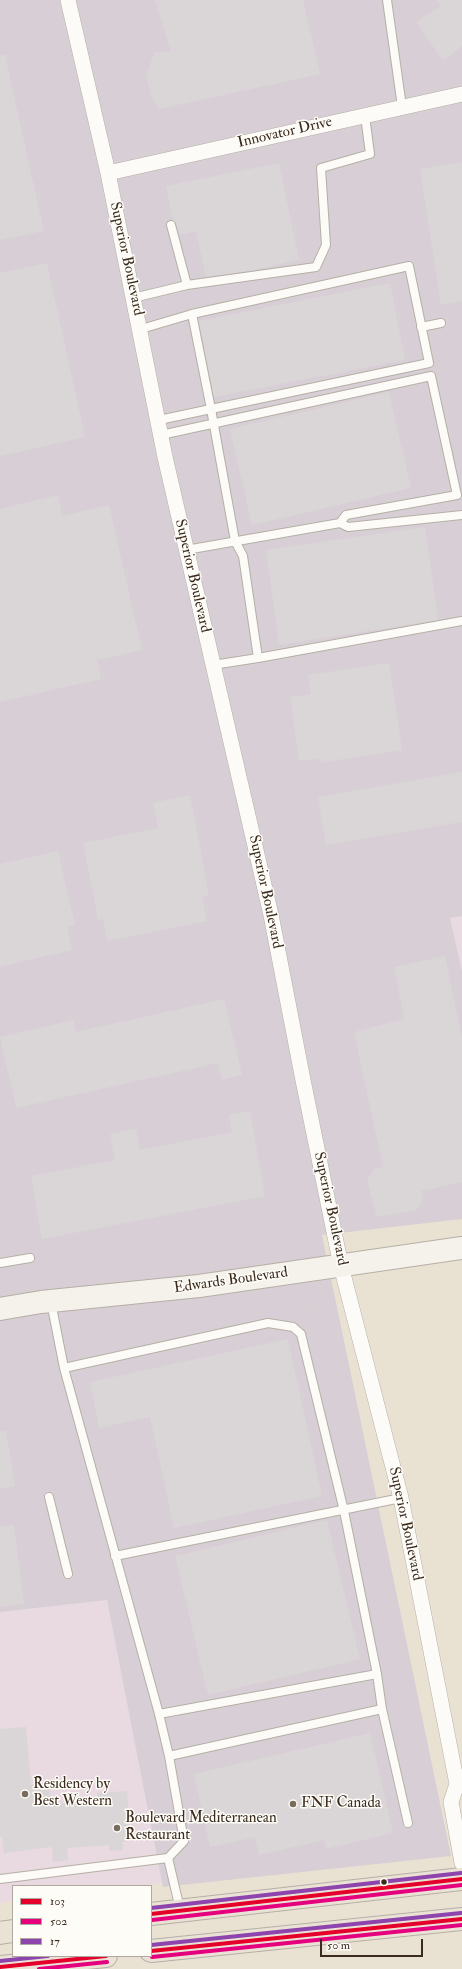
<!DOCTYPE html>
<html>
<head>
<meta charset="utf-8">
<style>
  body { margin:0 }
  #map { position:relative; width:462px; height:1969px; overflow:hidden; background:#e9e2d3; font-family:"IM FELL Double Pica",serif }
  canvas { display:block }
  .legend { position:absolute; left:12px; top:1885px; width:140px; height:72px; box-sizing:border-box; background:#fdfcf7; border:1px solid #afa8a0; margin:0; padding:5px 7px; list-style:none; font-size:12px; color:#3b2a1e }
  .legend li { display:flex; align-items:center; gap:8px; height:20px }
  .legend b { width:20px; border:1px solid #afa8a0 }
  .scale { position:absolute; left:320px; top:1939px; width:103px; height:18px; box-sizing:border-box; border:2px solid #3b2a1e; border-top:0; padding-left:5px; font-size:12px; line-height:14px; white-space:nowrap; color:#3b2a1e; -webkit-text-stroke:3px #fdfcf7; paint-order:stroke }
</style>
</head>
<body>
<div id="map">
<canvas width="462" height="1969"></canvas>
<ul class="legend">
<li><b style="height:5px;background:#e4002b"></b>103</li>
<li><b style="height:5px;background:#e5007d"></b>502</li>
<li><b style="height:5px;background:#8e44ad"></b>17</li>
</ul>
<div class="scale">50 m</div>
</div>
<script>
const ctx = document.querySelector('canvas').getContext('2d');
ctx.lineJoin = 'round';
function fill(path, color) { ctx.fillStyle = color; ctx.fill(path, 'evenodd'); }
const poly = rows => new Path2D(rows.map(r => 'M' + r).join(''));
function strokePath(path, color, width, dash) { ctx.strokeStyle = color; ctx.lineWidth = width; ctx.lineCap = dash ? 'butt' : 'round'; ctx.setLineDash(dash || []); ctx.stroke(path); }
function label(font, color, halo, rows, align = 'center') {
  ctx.font = font + ' "IM FELL Double Pica",serif'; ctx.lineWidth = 3; ctx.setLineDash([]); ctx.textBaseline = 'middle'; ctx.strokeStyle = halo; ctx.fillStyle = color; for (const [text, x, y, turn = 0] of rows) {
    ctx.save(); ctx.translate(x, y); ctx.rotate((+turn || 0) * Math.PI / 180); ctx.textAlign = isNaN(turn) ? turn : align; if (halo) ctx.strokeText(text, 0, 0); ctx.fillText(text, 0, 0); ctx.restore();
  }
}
fill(poly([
  [462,916,462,971,450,918],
  [107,1600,163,1883,135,1886,13,1886,13,1901,0,1903,0,1612]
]), '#e9d9e1');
fill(poly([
  [0,0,462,0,462,916,450,918,462,971,462,1219,322,1235,451,1856,163,1887,107,1600,0,1612]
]), '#d7cfd5');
fill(poly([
  [155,0,303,0,320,74,159,109,151,96,146,74,155,52,171,52],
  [437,0,462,0,462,46,443,61,416,22,441,6],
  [0,55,5,55,44,231,0,240],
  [462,162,462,301,441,305,420,169],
  [279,163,299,260,249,271,206,277,196,231,179,235,176,224,173,220,166,186],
  [47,263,85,437,0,456,0,273],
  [390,283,405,360,214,397,199,321],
  [389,392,411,488,252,525,230,429],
  [58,495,62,516,109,505,142,650,97,660,101,679,0,702,0,509],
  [425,527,438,620,279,645,266,550],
  [389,663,402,750,319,763,319,758,299,761,290,697,311,694,308,675],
  [462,772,462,822,326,845,318,797],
  [190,795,209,895,202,896,207,921,107,941,103,919,98,920,83,843,158,828,153,803],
  [58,851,75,925,67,927,72,950,0,967,0,864],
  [445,956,462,1038,462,1182,421,1191,423,1200,416,1210,377,1217,367,1180,374,1169,383,1167,354,1032,404,1019,394,967],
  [224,999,242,1075,222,1080,218,1063,16,1108,0,1037,74,1020,76,1032],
  [250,1111,265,1196,42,1239,31,1176,115,1160,110,1134,136,1129,140,1150,232,1132,229,1115],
  [288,1339,322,1496,174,1528,150,1417,99,1428,90,1382],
  [0,1431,6,1431,15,1486,0,1489],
  [327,1520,360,1659,208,1695,175,1556],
  [14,1525,24,1604,0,1607,0,1527],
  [26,1727,31,1785,49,1783,51,1804,98,1801,97,1793,127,1791,131,1841,123,1842,123,1850,109,1851,109,1845,67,1848,68,1860,53,1862,52,1847,4,1853,2,1837,0,1837,0,1729],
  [370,1733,393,1833,326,1849,324,1840,259,1855,255,1837,210,1847,194,1774]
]), '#dad5d7');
const lane = poly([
  [387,0,402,107],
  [187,285,316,267,326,245,321,168,370,154,365,116],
  [133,298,187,285,171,225],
  [421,327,441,323],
  [141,329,192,314,409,266,429,363,211,409,235,541,243,556,258,658,213,665],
  [159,420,211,409,192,314],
  [161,435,431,376,457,495,346,515,340,523,186,550],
  [340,523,348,527,462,515],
  [258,658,462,621],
  [0,1263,30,1258],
  [51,1302,64,1368,159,1714,169,1756,184,1841,168,1858,180,1909],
  [64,1368,268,1323,293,1327,301,1334,344,1511,377,1674,159,1714],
  [49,1497,68,1574],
  [115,1556,401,1498],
  [377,1674,382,1709,408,1823],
  [169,1756,382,1709],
  [0,1879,168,1858]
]);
const street = poly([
  [68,0,108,173,165,457,271,915,303,1080,341,1266,401,1498,457,1784,451,1802,462,1863],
  [108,173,462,94]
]);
const secondary = poly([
  [0,1309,41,1302,199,1286,462,1248]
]);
const primary = poly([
  [151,1914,462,1879],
  [0,1933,13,1931],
  [151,1951,462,1919],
  [0,1967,106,1956]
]);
strokePath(lane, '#b5afa5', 10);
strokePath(street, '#b5afa5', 16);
strokePath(secondary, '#b5afa5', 24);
strokePath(primary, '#b5afa5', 24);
strokePath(poly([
  [300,1320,329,1290,332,1285]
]), '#d4d1cd', 2.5, [3, 3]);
strokePath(lane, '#fcfbf8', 8);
strokePath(street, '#fcfbf8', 15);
strokePath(secondary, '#f5f1eb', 22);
strokePath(primary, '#ebe2d6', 22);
strokePath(poly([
  [151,1914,462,1879],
  [151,1951,462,1919],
  [0,1967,106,1956]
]), '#e4002b', 4);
strokePath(poly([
  [152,1920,462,1885],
  [152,1957,462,1925],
  [39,1969,107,1962]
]), '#e5007d', 4);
strokePath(poly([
  [151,1908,461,1873],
  [151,1945,461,1913],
  [0,1961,48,1956]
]), '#8e44ad', 4);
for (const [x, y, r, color] of [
  [25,1794,4,"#786a5d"],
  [293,1804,4,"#786a5d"],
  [117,1828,4,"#786a5d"],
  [384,1882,3.5,"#3b2a1e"]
]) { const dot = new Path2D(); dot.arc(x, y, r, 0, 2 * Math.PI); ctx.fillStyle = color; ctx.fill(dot); strokePath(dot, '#fdfcf7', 1.5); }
label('15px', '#3b2a1e', '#fdfcf7', [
  ["Innovator Drive",285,133,-13],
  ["Superior Boulevard",126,259,78],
  ["Superior Boulevard",192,576,77],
  ["Superior Boulevard",265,892,78],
  ["Superior Boulevard",330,1209,78],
  ["Edwards Boulevard",231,1281,-8],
  ["Superior Boulevard",405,1524,78]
]);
label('15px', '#3b2a1e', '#fdfcf7', [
  ["Residency by",33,1785],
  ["Best Western",33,1802],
  ["FNF Canada",301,1804],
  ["Boulevard Mediterranean",125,1819],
  ["Restaurant",125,1836]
], 'left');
</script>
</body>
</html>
